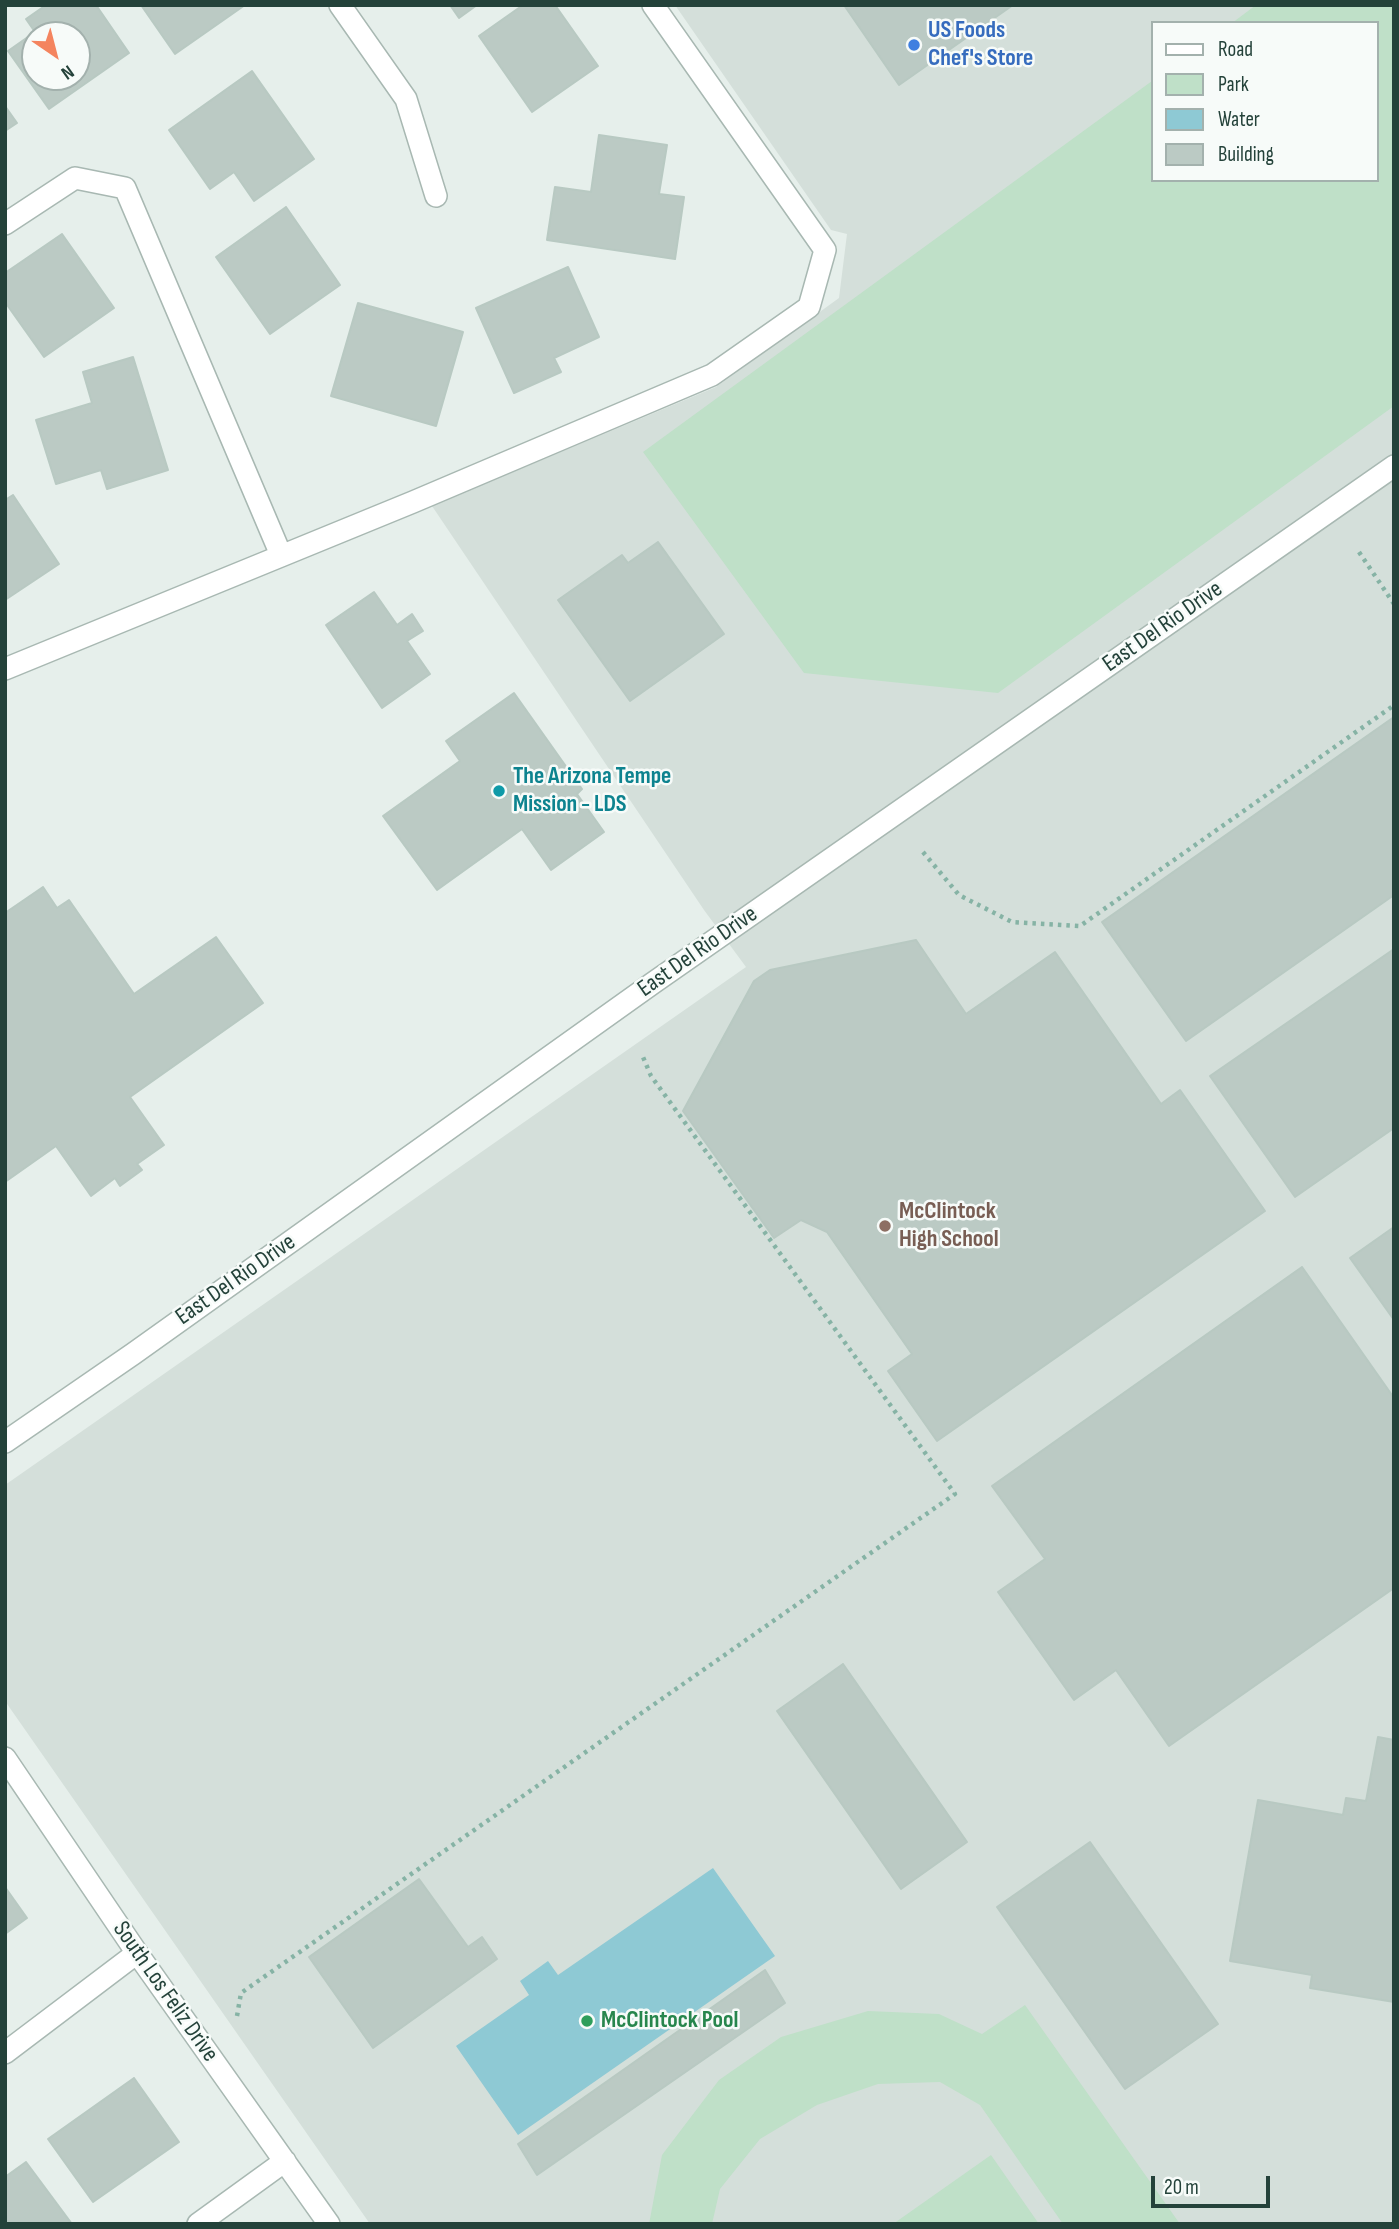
<!DOCTYPE html>
<html>
<head>
<meta charset="utf-8">
<style>
  body { margin:0 }
  #map { position:relative; width:1399px; height:2229px; overflow:hidden; background:#e6efeb; font-family:"Sofia Sans Condensed",sans-serif }
  canvas { display:block }
  .frame { position:absolute; inset:0; border:7px solid #24423a; pointer-events:none }
  .legend { position:absolute; left:1151px; top:21px; width:228px; height:161px; box-sizing:border-box; background:#f7fbf9; border:2px solid #a3b1ad; margin:0; padding:9px 12px; list-style:none; font-size:21px; color:#24423a }
  .legend li { display:flex; align-items:center; gap:14px; height:35px }
  .legend b { width:35px; border:2px solid #a3b1ad }
  .north { position:absolute; left:21px; top:21px; width:70px; height:70px; box-sizing:border-box; background:#f7fbf9; border:2px solid #a3b1ad; border-radius:50%; rotate:145deg; font-size:19px; font-weight:700; line-height:28px; text-align:center; color:#24423a }
  .north::after { content:''; display:block; margin:auto; width:24px; height:32px; background:#f4845f; clip-path:polygon(50% 0,100% 100%,50% 72%,0 100%) }
  .scale { position:absolute; left:1151px; top:2176px; width:119px; height:32px; box-sizing:border-box; border:4px solid #24423a; border-top:0; padding-left:9px; font-size:21px; line-height:24px; white-space:nowrap; color:#24423a; -webkit-text-stroke:5px #f7fbf9; paint-order:stroke }
</style>
</head>
<body>
<div id="map">
<canvas width="1399" height="2229"></canvas>
<div class="frame"></div>
<ul class="legend">
<li><b style="height:9px;background:#fff"></b>Road</li>
<li><b style="height:19px;background:#bfe0c8"></b>Park</li>
<li><b style="height:19px;background:#8ec9d4"></b>Water</li>
<li><b style="height:19px;background:#bbcac4"></b>Building</li>
</ul>
<div class="north">N</div>
<div class="scale">20 m</div>
</div>
<script>
const ctx = document.querySelector('canvas').getContext('2d');
ctx.lineJoin = 'round';
function fill(path, color) { ctx.fillStyle = color; ctx.fill(path, 'evenodd'); }
const poly = rows => new Path2D(rows.map(r => 'M' + r).join(''));
function strokePath(path, color, width, dash) { ctx.strokeStyle = color; ctx.lineWidth = width; ctx.lineCap = dash ? 'butt' : 'round'; ctx.setLineDash(dash || []); ctx.stroke(path); }
function label(font, color, halo, rows, align = 'center') {
  ctx.font = font + ' "Sofia Sans Condensed",sans-serif'; ctx.lineWidth = 5; ctx.setLineDash([]); ctx.textBaseline = 'middle'; ctx.strokeStyle = halo; ctx.fillStyle = color; for (const [text, x, y, turn = 0] of rows) {
    ctx.save(); ctx.translate(x, y); ctx.rotate((+turn || 0) * Math.PI / 180); ctx.textAlign = isNaN(turn) ? turn : align; if (halo) ctx.strokeText(text, 0, 0); ctx.fillText(text, 0, 0); ctx.restore();
  }
}
fill(poly([
  [675,5,1394,5,1394,2224,370,2224,5,1701,5,1485,746,967,704,910,432,506,716,387,839,298,847,234,831,230],
  [1152,23,1376,23,1376,180,1152,180]
]), '#d4dfda');
fill(poly([
  [1256,5,1394,5,1394,406,998,693,804,673,643,452,1152,81,1152,180,1376,180,1376,23,1232,23],
  [1025,2005,1180,2224,1063,2224,980,2105,940,2082,878,2084,817,2105,760,2139,720,2189,712,2224,649,2224,662,2155,719,2080,781,2037,868,2011,939,2014,982,2034],
  [991,2155,1039,2224,893,2224]
]), '#bfe0c8');
fill(poly([
  [713,1868,775,1956,518,2135,456,2046,529,1995,520,1981,548,1961,558,1975]
]), '#8ec9d4');
const building = poly([
  [46,5,96,5,129,53,49,109,8,51,35,32,26,19,46,5],
  [35,35,77,35,77,77,35,77,35,35],
  [141,5,245,5,175,54,141,5],
  [450,5,477,5,459,18,450,5],
  [523,5,555,5,598,66,532,112,479,36,523,5],
  [844,5,1013,5,899,85,844,5],
  [252,71,314,159,254,201,234,172,210,189,169,130,252,71],
  [5,106,17,123,5,131,5,106],
  [599,135,667,145,659,194,684,197,675,259,547,240,555,187,591,192,599,135],
  [286,207,340,285,270,334,216,257,286,207],
  [62,234,114,308,44,357,5,302,5,273,62,234],
  [568,267,599,337,554,358,561,372,514,393,476,308,568,267],
  [358,303,463,332,436,426,331,396,358,303],
  [133,357,168,470,107,489,101,470,56,484,36,420,92,403,83,372,133,357],
  [13,495,59,564,5,600,5,500,13,495],
  [658,542,724,634,630,701,558,600,622,555,628,563,658,542],
  [374,592,397,625,412,614,423,631,407,641,430,674,382,708,326,625,374,592],
  [514,693,582,789,577,794,604,832,551,870,522,829,437,890,383,816,460,761,446,741,514,693],
  [1394,717,1394,895,1186,1041,1102,922,1394,717],
  [43,887,57,908,69,900,134,994,216,937,263,1003,130,1097,164,1145,137,1164,142,1170,120,1186,115,1178,91,1196,56,1146,5,1182,5,913,43,887],
  [916,940,966,1014,1055,952,1161,1104,1180,1090,1265,1211,937,1441,888,1371,912,1354,827,1232,801,1220,774,1238,683,1111,754,981,770,970,916,940],
  [1394,949,1394,1128,1295,1197,1210,1076,1394,949],
  [1394,1227,1394,1320,1350,1258,1394,1227],
  [1302,1267,1394,1398,1394,1588,1169,1746,1116,1670,1074,1700,998,1592,1045,1559,992,1486,1302,1267],
  [843,1664,967,1842,901,1889,777,1711,843,1664],
  [1378,1737,1394,1740,1394,2002,1310,1988,1312,1975,1230,1961,1258,1800,1343,1815,1346,1798,1366,1801,1378,1737],
  [1090,1842,1218,2024,1125,2089,997,1907,1090,1842],
  [419,1879,468,1947,482,1937,497,1959,373,2048,309,1957,419,1879],
  [5,1887,27,1918,5,1934,5,1887],
  [765,1970,785,2003,537,2175,518,2144,765,1970],
  [134,2078,179,2142,93,2202,48,2139,134,2078],
  [26,2162,72,2224,5,2224,5,2177,26,2162]
]);
fill(building, '#bbcac4');
strokePath(building, '#b8c9c2', 2);
const minor = poly([
  [340,5,406,99,436,196],
  [5,224,75,178,125,188,281,555],
  [5,669,413,502,712,375,809,307,825,250,653,5],
  [5,1442,133,1354,653,983,1394,466],
  [5,1758,137,1953,329,2224],
  [5,2053,137,1953],
  [198,2224,285,2161]
]);
strokePath(minor, '#a8b8b2', 24);
strokePath(poly([
  [1359,552,1394,604],
  [923,852,959,895,1012,922,1080,926,1393,706,1394,703],
  [237,2016,241,1993,955,1494,651,1076,643,1057]
]), '#86b3a5', 4.5, [3.5, 5]);
strokePath(minor, '#fff', 21);
for (const [x, y, r, color] of [
  [914,45,7,"#3f7fe0"],
  [499,791,7,"#0f9aa8"],
  [885,1226,7,"#8d6e63"],
  [587,2021,7,"#2e9e5b"]
]) { const dot = new Path2D(); dot.arc(x, y, r, 0, 2 * Math.PI); ctx.fillStyle = color; ctx.fill(dot); strokePath(dot, '#f7fbf9', 2.5); }
label('bold 24px', '#366cbe', '#f7fbf9', [
  ["US Foods",928,31],
  ["Chef's Store",928,59]
], 'left');
label('24px', '#24423a', '#f7fbf9', [
  ["East Del Rio Drive",1163,627,-35],
  ["East Del Rio Drive",698,952,-35],
  ["East Del Rio Drive",236,1280,-35],
  ["South Los Feliz Drive",165,1992,55]
]);
label('bold 24px', '#0d838f', '#f7fbf9', [
  ["The Arizona Tempe",513,777],
  ["Mission - LDS",513,805]
], 'left');
label('bold 24px', '#785e54', '#f7fbf9', [
  ["McClintock",899,1212],
  ["High School",899,1240]
], 'left');
label('bold 24px', '#27864d', '#f7fbf9', [
  ["McClintock Pool",601,2021]
], 'left');
</script>
</body>
</html>
